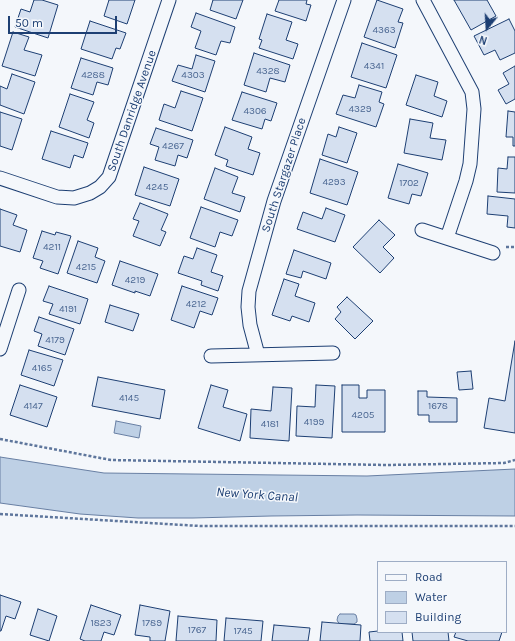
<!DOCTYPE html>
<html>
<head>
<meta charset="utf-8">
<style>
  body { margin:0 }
  #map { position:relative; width:515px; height:641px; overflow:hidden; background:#f4f7fb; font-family:Karla,sans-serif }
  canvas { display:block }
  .legend { position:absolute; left:377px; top:561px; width:130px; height:72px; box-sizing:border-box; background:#f4f7fb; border:1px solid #9eadc5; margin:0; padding:5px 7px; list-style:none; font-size:12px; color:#1d3f73 }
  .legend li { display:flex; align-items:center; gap:8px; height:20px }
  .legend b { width:20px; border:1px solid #9eadc5 }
  .north { position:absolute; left:467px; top:8px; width:40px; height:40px; -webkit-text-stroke:3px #f4f7fb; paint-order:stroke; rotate:198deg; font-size:11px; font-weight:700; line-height:16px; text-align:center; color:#1d3f73 }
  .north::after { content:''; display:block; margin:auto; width:14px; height:18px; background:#1d3f73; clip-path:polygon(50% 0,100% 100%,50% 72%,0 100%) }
  .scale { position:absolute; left:8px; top:16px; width:109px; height:18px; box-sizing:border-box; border:2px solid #1d3f73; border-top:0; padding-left:5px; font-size:12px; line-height:14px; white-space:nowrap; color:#1d3f73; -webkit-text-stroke:3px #f4f7fb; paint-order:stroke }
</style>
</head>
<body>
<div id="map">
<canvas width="515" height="641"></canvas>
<ul class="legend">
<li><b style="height:5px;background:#f4f7fb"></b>Road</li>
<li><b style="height:11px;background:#bed0e5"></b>Water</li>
<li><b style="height:11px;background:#d5e0f0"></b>Building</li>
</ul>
<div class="north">N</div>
<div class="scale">50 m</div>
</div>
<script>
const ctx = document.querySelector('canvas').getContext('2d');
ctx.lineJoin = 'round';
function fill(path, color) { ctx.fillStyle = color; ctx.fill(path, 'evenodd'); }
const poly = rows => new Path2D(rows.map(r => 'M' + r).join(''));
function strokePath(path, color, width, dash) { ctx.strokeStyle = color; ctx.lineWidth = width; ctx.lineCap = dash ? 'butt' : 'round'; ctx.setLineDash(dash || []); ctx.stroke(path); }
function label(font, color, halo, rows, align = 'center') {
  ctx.font = font + ' Karla,sans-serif'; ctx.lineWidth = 3; ctx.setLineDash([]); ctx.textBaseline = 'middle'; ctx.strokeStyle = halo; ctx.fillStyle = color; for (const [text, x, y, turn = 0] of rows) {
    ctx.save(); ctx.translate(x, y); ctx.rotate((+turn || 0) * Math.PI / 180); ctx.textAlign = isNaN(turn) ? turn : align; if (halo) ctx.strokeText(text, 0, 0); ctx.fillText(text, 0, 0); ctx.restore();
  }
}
const water = poly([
  [116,421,141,426,139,438,114,433,116,421],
  [0,457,104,473,367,476,515,469,515,516,357,515,271,516,193,518,138,518,80,514,0,503,0,457],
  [340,614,354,614,356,615,357,619,357,622,354,624,340,624,338,622,337,620,338,616,340,614]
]);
fill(water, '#bed0e5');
strokePath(water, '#687fa3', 1);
const building = poly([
  [34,0,42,0,58,5,48,38,15,27,21,9,30,12,34,0],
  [109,0,135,0,127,24,104,16,109,0],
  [213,0,243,0,236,19,210,10,213,0],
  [279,0,307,0,306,4,311,5,306,21,275,11,279,0],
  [377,0,403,9,398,22,403,23,395,48,364,37,377,0],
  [454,0,487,0,496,16,471,30,454,0],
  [196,13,235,27,230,43,221,41,216,55,195,48,201,31,191,27,196,13],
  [267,14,292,22,286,40,298,44,293,59,259,48,262,40,259,39,267,14],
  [509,19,515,31,515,53,500,60,495,50,484,55,474,36,509,19],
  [90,21,126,33,120,49,116,48,112,59,81,49,90,21],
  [13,32,29,37,24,50,42,55,35,76,2,66,13,32],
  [362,43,397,55,386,88,351,77,362,43],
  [254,53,290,65,285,82,270,78,266,92,244,85,254,53],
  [196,55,215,61,205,92,172,81,178,65,192,69,196,55],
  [81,58,113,68,108,85,97,82,93,95,71,88,81,58],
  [515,66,515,99,506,104,498,90,509,84,503,73,515,66],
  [12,74,35,82,24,114,0,105,0,86,7,89,12,74],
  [416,75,438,82,434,96,447,101,442,117,406,105,416,75],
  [359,85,382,92,379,102,384,104,376,127,336,114,343,95,355,98,359,85],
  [181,91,203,98,192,131,159,120,164,104,175,108,181,91],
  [242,92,277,103,271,121,265,119,262,129,232,120,242,92],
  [70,94,94,102,87,120,94,123,89,138,59,127,70,94],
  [508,111,515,112,515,146,513,146,513,137,506,137,508,111],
  [0,112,22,119,12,150,0,146,0,112],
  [410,119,433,123,430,138,446,140,442,160,404,153,410,119],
  [225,127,252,137,248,149,260,153,253,175,226,166,228,160,215,155,225,127],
  [339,127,357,133,347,163,322,155,328,134,336,137,339,127],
  [156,128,193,140,187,158,178,155,175,166,155,160,159,147,150,144,156,128],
  [51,131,88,143,83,158,74,155,70,168,42,159,51,131],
  [508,157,515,157,515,193,497,192,498,168,507,169,508,157],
  [320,159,358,172,347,205,310,193,320,159],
  [398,164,428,173,421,196,412,194,409,204,388,198,398,164],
  [144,167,179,179,170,206,135,195,144,167],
  [215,168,238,177,232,193,245,197,240,212,204,199,215,168],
  [488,196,515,199,515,228,507,227,508,216,487,214,488,196],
  [140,203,168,214,161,230,166,232,160,246,133,236,139,221,133,219,140,203],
  [201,207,238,220,232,236,220,232,215,247,190,238,201,207],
  [326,208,345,215,335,242,297,229,303,212,322,219,326,208],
  [0,209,17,215,13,225,27,230,20,252,0,246,0,209],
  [379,220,395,235,383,247,394,258,380,273,353,247,379,220],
  [42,231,55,235,56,232,71,236,58,274,40,268,43,261,33,258,42,231],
  [78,241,98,248,95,257,105,261,97,283,67,273,78,241],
  [197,248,217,255,211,272,223,276,218,291,201,285,202,281,178,273,184,256,193,259,197,248],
  [294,250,331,263,326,279,303,271,301,278,286,274,294,250],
  [120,261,158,274,150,296,135,291,135,293,112,285,120,261],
  [284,279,299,284,295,296,315,303,309,322,292,316,290,321,272,315,284,279],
  [49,286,88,299,80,324,49,314,53,304,43,301,49,286],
  [182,286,218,298,212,315,200,311,194,328,171,320,182,286],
  [347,297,373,321,355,339,335,319,341,312,337,307,347,297],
  [110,305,139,314,133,331,105,322,110,305],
  [39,317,74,329,65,355,38,346,42,334,34,331,39,317],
  [515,341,515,433,484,428,489,398,505,401,515,341],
  [29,350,63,360,54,386,21,375,29,350],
  [471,371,473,389,459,390,457,372,471,371],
  [98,377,165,390,160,419,92,406,98,377],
  [20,385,57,397,47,427,10,415,20,385],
  [211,385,228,390,223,407,247,414,240,441,198,428,211,385],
  [316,385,335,386,332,438,296,436,297,406,315,407,316,385],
  [342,385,359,385,359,398,367,398,367,390,385,390,385,432,342,432,342,385],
  [273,387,292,388,289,441,250,438,251,409,271,411,273,387],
  [418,391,427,391,427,397,457,398,457,422,429,422,429,415,418,415,418,391],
  [0,595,21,602,15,619,6,616,1,631,0,631,0,595],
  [91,605,121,615,114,635,104,632,101,641,85,641,80,639,91,605],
  [140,605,170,611,165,641,150,641,150,637,135,635,140,605],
  [38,609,57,616,49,641,30,635,38,609],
  [178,616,217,620,216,641,176,641,178,616],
  [226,618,263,621,261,641,224,641,226,618],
  [322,622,361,625,360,641,320,641,322,622],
  [274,625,310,628,308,641,272,641,274,625],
  [378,631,378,632,402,632,403,641,370,641,369,632,378,631],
  [412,632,448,632,449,641,413,641,412,632],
  [456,632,502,632,499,641,468,641,454,637,456,632]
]);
fill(building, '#d5e0f0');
strokePath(building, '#1d3f73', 1);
const minor = poly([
  [423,0,472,92,474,109,470,164,466,181,447,238],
  [0,178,57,197,74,198,90,193,100,187,109,177,169,0],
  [422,230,493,253],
  [0,349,19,290],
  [258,355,250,325,248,307,249,291,274,201,344,0],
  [211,356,333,353]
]);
strokePath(minor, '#1d3f73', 15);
strokePath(poly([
  [506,247,515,247],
  [0,439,111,460,386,465,504,463,515,460],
  [0,514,200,526,515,526]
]), '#5e769c', 2.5, [3, 2]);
strokePath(minor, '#f4f7fb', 13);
label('10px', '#4b6792', null, [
  ["4363",384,30],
  ["4341",374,66],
  ["4328",268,71],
  ["4288",93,75],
  ["4303",193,75],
  ["4329",360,109],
  ["4306",255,111],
  ["4267",173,146],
  ["4293",334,182],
  ["1702",409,183],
  ["4245",157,187],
  ["4211",52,247],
  ["4215",86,267],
  ["4219",135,280],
  ["4212",196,304],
  ["4191",68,309],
  ["4179",55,340],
  ["4165",42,368],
  ["4145",129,398],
  ["4147",33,406],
  ["1678",438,406],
  ["4205",363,415],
  ["4199",314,422],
  ["4181",270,424],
  ["1823",101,623],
  ["1789",152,623],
  ["1767",197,630],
  ["1745",243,631]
]);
label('12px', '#1d3f73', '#f4f7fb', [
  ["South Danridge Avenue",132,111,-71],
  ["South Stargazer Place",284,175,-72]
]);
label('italic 13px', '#1d3f73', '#f4f7fb', [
  ["New York Canal",257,495,4]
]);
</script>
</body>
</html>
